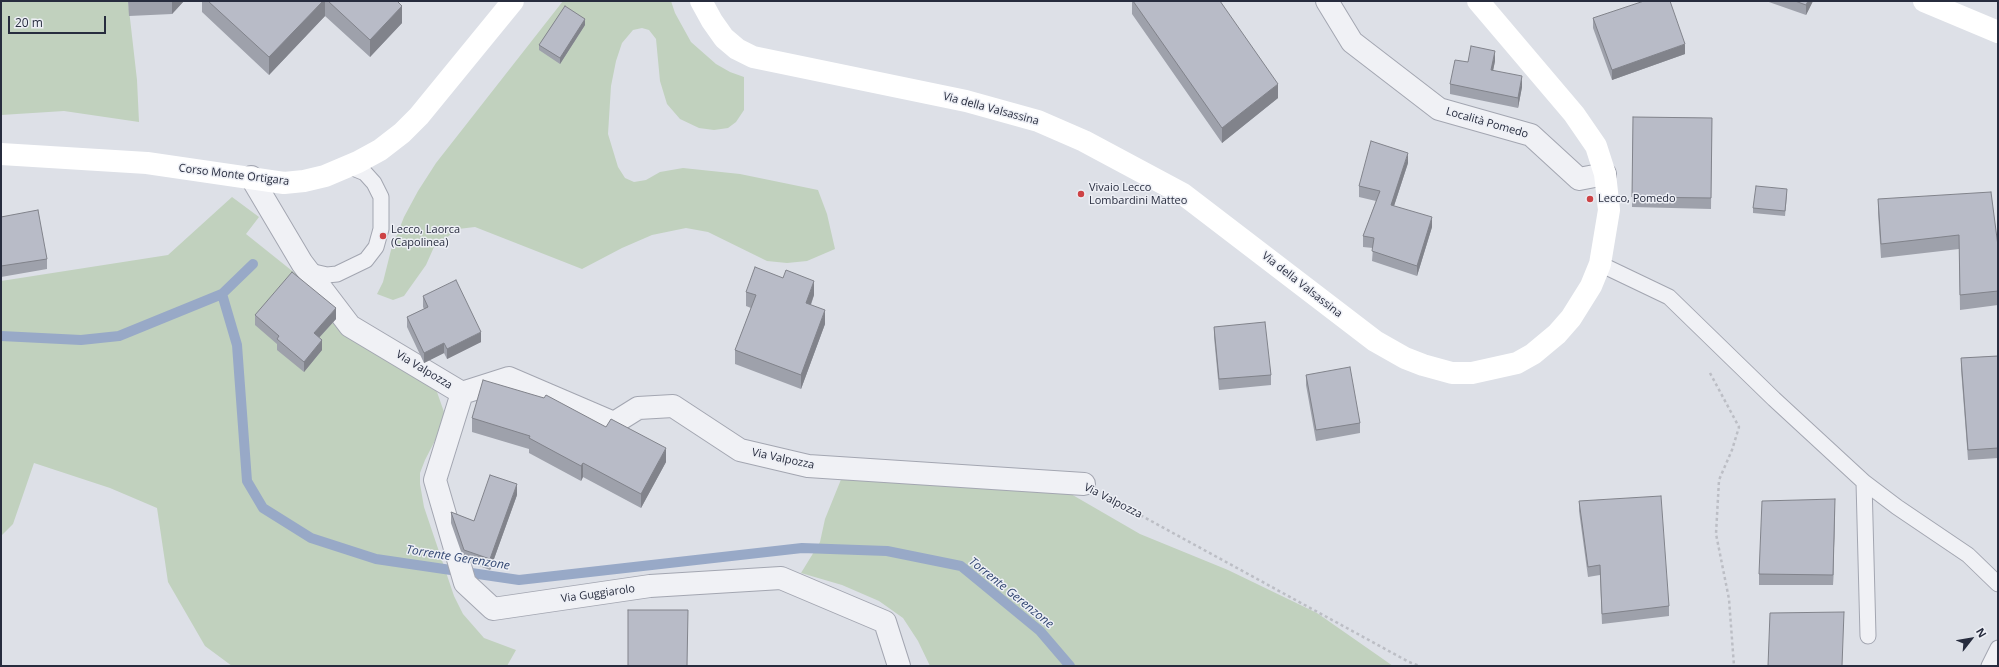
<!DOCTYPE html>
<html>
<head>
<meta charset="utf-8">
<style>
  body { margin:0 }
  #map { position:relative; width:1999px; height:667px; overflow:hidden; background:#dde0e7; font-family:"Open Sans",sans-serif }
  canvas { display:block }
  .frame { position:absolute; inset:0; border:2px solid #272c3e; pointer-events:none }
  .north { position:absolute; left:1951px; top:619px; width:40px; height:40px; -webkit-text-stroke:3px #edeff5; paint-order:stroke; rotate:59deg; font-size:11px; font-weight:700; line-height:16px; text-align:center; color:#272c3e }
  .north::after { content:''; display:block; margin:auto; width:14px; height:18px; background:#272c3e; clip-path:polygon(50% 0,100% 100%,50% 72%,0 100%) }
  .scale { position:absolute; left:8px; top:16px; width:98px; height:18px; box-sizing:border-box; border:2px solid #272c3e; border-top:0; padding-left:5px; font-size:12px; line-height:14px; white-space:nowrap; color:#272c3e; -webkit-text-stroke:3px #edeff5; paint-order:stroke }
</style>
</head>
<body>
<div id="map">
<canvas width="1999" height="667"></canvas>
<div class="frame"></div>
<div class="north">N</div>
<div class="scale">20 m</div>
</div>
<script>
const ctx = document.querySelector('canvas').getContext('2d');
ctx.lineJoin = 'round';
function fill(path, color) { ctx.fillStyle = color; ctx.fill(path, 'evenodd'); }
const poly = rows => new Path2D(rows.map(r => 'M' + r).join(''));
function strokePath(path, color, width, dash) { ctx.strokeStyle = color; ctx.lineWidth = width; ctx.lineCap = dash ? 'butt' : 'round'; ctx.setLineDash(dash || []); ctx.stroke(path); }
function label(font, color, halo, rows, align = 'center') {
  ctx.font = font + ' "Open Sans",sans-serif'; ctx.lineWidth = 3; ctx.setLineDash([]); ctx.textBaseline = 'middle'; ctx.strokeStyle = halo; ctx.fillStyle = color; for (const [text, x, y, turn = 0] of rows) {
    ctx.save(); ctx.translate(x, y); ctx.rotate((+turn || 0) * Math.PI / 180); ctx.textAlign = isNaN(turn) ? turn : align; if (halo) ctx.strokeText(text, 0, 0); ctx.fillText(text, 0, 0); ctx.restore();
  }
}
fill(poly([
  [1,1,128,1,137,80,139,122,64,111,1,115],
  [563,1,671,1,675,13,691,42,716,64,730,72,744,77,744,110,736,122,728,128,714,130,699,128,680,119,667,104,660,81,656,39,649,30,642,28,633,30,622,43,616,61,611,86,608,134,618,167,625,178,634,182,646,180,660,172,683,168,740,174,818,190,827,214,835,249,807,261,787,263,767,261,708,232,686,228,652,235,622,248,582,269,475,227,458,229,434,247,426,265,404,296,393,300,377,294,383,282,391,250,404,217,418,191,436,163],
  [232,197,259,217,246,234,426,378,437,392,444,412,443,425,425,460,420,473,420,484,424,507,454,596,463,614,484,638,516,650,507,666,232,666,205,646,168,582,157,508,110,488,34,463,13,524,1,536,1,281,168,255],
  [842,477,1064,490,1140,534,1228,570,1317,613,1393,666,930,666,918,641,903,618,879,601,842,585,801,573,820,542,825,519]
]), '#c1d1be');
strokePath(poly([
  [222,294,237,345,247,481,263,508,311,538,376,559,519,580,802,548,887,551,961,566,1040,631,1070,666],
  [1,336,81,340,119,336,222,294,253,264]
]), '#98a9c7', 10);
const lane = poly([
  [1600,264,1669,297,1774,399,1864,482,1897,507,1968,555,1998,584],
  [306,266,314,272,327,275,337,274,366,260,376,247,381,229,381,197,374,183,365,173,348,166],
  [1864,482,1868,636],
  [1989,666,1998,648]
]);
const street = poly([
  [1327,1,1352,42,1439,109,1531,135,1579,179,1605,174],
  [251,177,302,263,350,326,462,393,509,378,614,423,638,408,673,406,740,450,808,466,1084,484],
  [462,393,435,480,465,583,493,609,650,586,781,578,885,622,899,666]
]);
strokePath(lane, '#a3a6b1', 17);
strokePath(street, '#a3a6b1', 24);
strokePath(poly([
  [1710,373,1739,427,1732,450,1719,480,1716,534,1729,599,1734,666],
  [1109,498,1409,662,1420,666]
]), '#bcbec5', 2.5, [3, 3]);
strokePath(lane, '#f0f1f5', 15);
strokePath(street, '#f0f1f5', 22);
strokePath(poly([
  [701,1,712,21,724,38,737,49,753,57,966,101,1038,121,1084,141,1183,194,1375,341,1405,358,1423,365,1452,373,1472,373,1517,363,1533,354,1557,334,1571,318,1591,286,1600,264,1609,210,1605,174,1596,146,1574,114,1478,1],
  [1924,1,1998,32],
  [1,154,147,163,284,183,304,181,325,176,358,162,380,150,402,133,419,116,513,1]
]), '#fff', 22);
fill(poly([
  [128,1,184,1,172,14,129,16],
  [202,1,397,1,402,23,370,57,325,16,269,75,202,12],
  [1132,1,1220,1,1278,98,1222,143,1132,14],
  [1766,1,1813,1,1806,15],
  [1593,18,1685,54,1612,80,1593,28],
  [585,25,560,64,539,50,539,45],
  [1495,61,1493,71,1522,87,1518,108,1450,94,1450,84,1468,62],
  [1633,117,1712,118,1711,209,1632,207],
  [1408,163,1394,206,1432,227,1417,276,1372,261,1373,248,1363,247,1363,236,1376,201,1359,197,1359,186],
  [1787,195,1785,216,1753,213,1753,208],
  [1878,199,1998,246,1998,305,1960,310,1959,249,1881,258,1878,213],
  [1,217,47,259,47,269,1,277],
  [746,292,814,295,811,305,825,324,801,389,735,364,735,350,751,308,746,306],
  [423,296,481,342,447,359,444,353,424,363,407,327,407,317,424,309,423,307],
  [255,315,336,319,319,338,322,350,304,372,277,350,277,344,255,325],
  [1214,327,1271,375,1271,385,1219,390,1214,337],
  [1998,356,1998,458,1968,460,1961,369,1961,358],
  [1306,375,1360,423,1360,433,1316,441,1306,385],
  [472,418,666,462,641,508,583,477,581,481,529,453,529,449,472,432],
  [517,495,490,570,464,560,451,523,451,512,474,521],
  [1579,501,1669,606,1669,616,1602,624,1600,575,1588,577,1579,511],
  [1835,510,1833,585,1759,585,1759,574]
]), '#9ea1ab');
fill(poly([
  [172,1,184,1,172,14],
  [323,1,325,1,325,16,269,75,269,57],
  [1808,1,1813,1,1806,15,1806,5],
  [402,6,402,23,370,57,370,40],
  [585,19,585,25,560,64,560,58],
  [1685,44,1685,54,1612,80,1612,70],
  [1495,51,1495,61,1491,80,1491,70],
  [1522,76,1522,87,1518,108,1518,98],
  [1278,84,1278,98,1222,143,1222,128],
  [1408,153,1408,163,1391,215,1391,205],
  [1432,217,1432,227,1417,276,1417,266],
  [814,281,814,295,806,317,806,303],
  [336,308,336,319,314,343,314,333],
  [825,310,825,324,801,389,801,375],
  [481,332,481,342,447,359,447,349],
  [322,340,322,350,304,372,304,362],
  [444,343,444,353,424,363,424,353],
  [666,448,666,462,641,508,641,494],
  [583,463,583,477,581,481,581,466],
  [517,484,517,495,490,570,490,559],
  [1835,499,1835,510,1833,585,1833,575]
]), '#81838b');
const building = poly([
  [208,1,323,1,269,57,208,1],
  [328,1,397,1,402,6,370,40,328,1],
  [1133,1,1220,1,1278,84,1222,128,1133,1],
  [1644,1,1670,1,1685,44,1612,70,1593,18,1644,1],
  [1795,1,1808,1,1806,5,1795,1],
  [565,6,585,19,560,58,539,45,565,6],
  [1471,46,1495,51,1491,70,1522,76,1518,98,1450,84,1455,60,1468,62,1471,46],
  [1633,117,1712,118,1711,198,1632,197,1633,117],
  [1371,141,1408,153,1391,205,1432,217,1417,266,1372,251,1374,238,1363,236,1380,191,1359,186,1371,141],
  [1756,186,1787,189,1785,211,1753,208,1756,186],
  [1991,192,1998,246,1998,291,1960,295,1959,235,1881,244,1878,199,1991,192],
  [38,210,47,259,1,266,1,217,38,210],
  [755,267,783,278,786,270,814,281,806,303,825,310,801,375,735,350,756,295,746,292,755,267],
  [292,272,336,308,314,333,322,340,304,362,277,339,279,336,255,315,292,272],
  [456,280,481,332,447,349,444,343,424,353,407,317,428,307,423,296,456,280],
  [1265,322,1271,375,1219,379,1214,327,1265,322],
  [1998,356,1998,448,1968,450,1961,358,1998,356],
  [1350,367,1360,423,1316,430,1306,375,1350,367],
  [483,380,544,398,546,395,606,427,611,419,666,448,641,494,583,463,581,466,529,438,530,436,472,418,483,380],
  [490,475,517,484,490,559,464,550,451,512,474,521,490,475],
  [1661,496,1669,606,1602,614,1600,565,1588,567,1579,501,1661,496],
  [1835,499,1833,575,1759,574,1762,501,1835,499],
  [628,610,688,610,687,666,628,666,628,610],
  [1844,612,1842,666,1768,666,1770,613,1844,612]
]);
fill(building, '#b8bbc7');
strokePath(building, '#81838b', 1);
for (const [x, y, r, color] of [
  [1081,194,4,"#cd4245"],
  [1590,199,4,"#cd4245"],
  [383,236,4,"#cd4245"]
]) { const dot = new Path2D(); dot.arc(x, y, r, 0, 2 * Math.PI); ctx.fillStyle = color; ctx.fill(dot); strokePath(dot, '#edeff5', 1.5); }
label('11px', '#272c3e', '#edeff5', [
  ["Via della Valsassina",991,109,15],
  ["Località Pomedo",1487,123,16],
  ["Corso Monte Ortigara",234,175,7],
  ["Via della Valsassina",1302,285,38],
  ["Via Valpozza",424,370,31],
  ["Via Valpozza",783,459,12],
  ["Via Valpozza",1113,501,27],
  ["Via Guggiarolo",598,594,-8]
]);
label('11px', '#272c3e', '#edeff5', [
  ["Vivaio Lecco",1089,188],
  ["Lombardini Matteo",1089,201],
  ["Lecco, Pomedo",1598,199],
  ["Lecco, Laorca",391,230],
  ["(Capolinea)",391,243]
], 'left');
label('italic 12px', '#314671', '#edeff5', [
  ["Torrente Gerenzone",458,558,9],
  ["Torrente Gerenzone",1011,593,39]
]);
</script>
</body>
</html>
